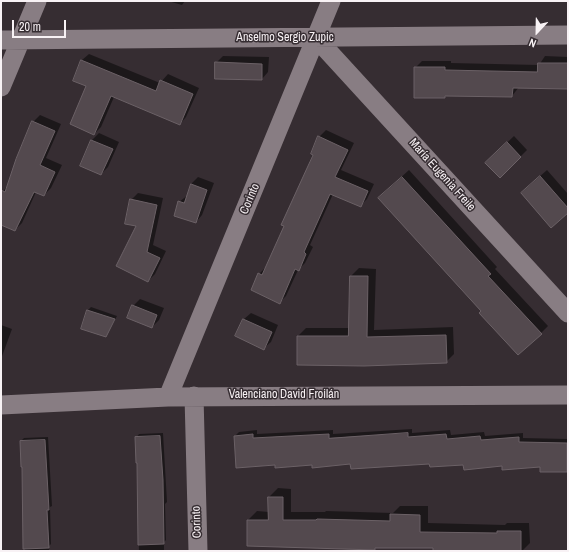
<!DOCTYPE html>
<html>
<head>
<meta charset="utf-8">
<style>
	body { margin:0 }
	#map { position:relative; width:569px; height:552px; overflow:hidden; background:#362d32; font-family:"Archivo Narrow",sans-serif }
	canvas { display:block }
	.frame { position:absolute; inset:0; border:2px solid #f8f2f5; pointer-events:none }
	.north { position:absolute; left:517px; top:12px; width:40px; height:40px; -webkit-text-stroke:3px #362d32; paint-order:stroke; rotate:202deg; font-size:11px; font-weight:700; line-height:16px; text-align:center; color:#f8f2f5 }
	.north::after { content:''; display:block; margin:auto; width:14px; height:18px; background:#f8f2f5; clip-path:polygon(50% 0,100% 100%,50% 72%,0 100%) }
	.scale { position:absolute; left:12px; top:20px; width:54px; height:18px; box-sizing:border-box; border:2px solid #f8f2f5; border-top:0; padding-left:5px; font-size:12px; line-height:14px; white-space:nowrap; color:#f8f2f5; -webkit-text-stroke:3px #362d32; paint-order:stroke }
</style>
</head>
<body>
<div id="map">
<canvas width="569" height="552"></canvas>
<div class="frame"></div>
<div class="north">N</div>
<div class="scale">20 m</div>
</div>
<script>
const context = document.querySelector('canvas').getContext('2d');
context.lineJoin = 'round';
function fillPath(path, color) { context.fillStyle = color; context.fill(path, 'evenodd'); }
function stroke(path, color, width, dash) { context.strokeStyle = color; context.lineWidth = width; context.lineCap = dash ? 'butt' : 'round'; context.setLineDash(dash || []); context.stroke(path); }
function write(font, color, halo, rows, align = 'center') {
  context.font = font + ' "Archivo Narrow",sans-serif'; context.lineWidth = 3; context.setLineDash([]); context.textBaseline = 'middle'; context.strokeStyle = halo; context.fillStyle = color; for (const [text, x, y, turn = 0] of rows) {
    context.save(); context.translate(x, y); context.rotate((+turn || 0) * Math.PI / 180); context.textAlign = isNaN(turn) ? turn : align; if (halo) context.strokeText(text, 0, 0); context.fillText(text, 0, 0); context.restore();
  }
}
fillPath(new Path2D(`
	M168,1H185L182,5Z
	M89,54L160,83L168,74L199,88L186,117L180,124L114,97L101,127L94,134L88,86L74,80L82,60Z
	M223,56L269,57L268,72L262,79L216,63Z
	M545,56L568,57V88L519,87L512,96L447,95L445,97L415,68L422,61H451V63L539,65Z
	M40,115L61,124L46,158L62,165L51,188L44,195L36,192L22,223L15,230L1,224V194L8,185L33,122Z
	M326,130L354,143L341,170L374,184L367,199L360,206L333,194L310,245L313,247L305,263L298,270L286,296L279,303L252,290L259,274L266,267L285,226L319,137Z
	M99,133L119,142L108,167L101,174L81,166L92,140Z
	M514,136L527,150L500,177L486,163Z
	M409,170L497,267L495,269L548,326L541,333L482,311L386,191Z
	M547,170L568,194V212L529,186Z
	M198,177L214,183L202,215L196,222L179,202L188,195L191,184Z
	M138,193L163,198L153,245L166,251L155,274L148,281L131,200Z
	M359,268L376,269L374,330L453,327L454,354L446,362L298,364V336L306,328H350L351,276Z
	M140,299L164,308L159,320L152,327L133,306Z
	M91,307L117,316L106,336L82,328L88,310Z
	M251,313L278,325L271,342L264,348L237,336L244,319Z
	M1,325L12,329L1,359Z
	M412,429V433L450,430L451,435L484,432L485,436L523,433V438L568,439V471H541V466L464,463L276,464L235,436L239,432L257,430V434L333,430V434Z
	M163,433L167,502L165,504L166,540L164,542V551H139L138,519L140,518L136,438L139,434Z
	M48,437L52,506L50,507L51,544L49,546V551H25L24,523L25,522L21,441L24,438Z
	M278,488L291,489V512H325L326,511L393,513L400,506H428V523L505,525L507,523H529L530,543L522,551H434V547H377L375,549L248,520L257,511L269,512V497Z`), '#0007');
const building = new Path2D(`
	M81,60L156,91L160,80L193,94L180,125L111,96L94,135L70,124L86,86L73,81Z
	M215,62L262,64V80L215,79Z
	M538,63H568V89L513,88L512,97L445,96V98H414V67H445V70L537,72Z
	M32,121L55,131L40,165L55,172L44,196L34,192L15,231L1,225V190L5,192L16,159Z
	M318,136L348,150L335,177L368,191L361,207L330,194L304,252L306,254L299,271L295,269L280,304L251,290L258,273L262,275L284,226L281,225L313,155L311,154Z
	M91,140L113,149L101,175L80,166Z
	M507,142L521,157L500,178L485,163Z
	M540,176L568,208V213L551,228L521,193Z
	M402,177L491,274L488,276L542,334L518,355L479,313L481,311L378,198Z
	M191,184L207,190L196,223L174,216L178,201L184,203Z
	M130,199L157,205L147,252L160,258L148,282L116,266L136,226L125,224Z
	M350,276H368L367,337L446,335L447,363L364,366L297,365V336H348Z
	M132,305L157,315L152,328L127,318Z
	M87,310L115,319L106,337L81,329Z
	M243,319L272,332L264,350L235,336Z
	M408,433V437L446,434L447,439L480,436L481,440L519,437V442L567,443V472H540V467L502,470V466L464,470L463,465L430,467L429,464L351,469L350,464L312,468V465L275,468V465L236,468L234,436L253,434V438L329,434V438Z
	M160,436L163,480L164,544L138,545L137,463H136L135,437Z
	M45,440L49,510H47L49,548L23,549L22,467H21L20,441Z
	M268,497H283V520H316L317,519L390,521V514L420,515V532L497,533V531H521V551H433V548H375V550L247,546V520H268Z`);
fillPath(building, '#53494e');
stroke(building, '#6b6166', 1);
stroke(new Path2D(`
	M316,38L568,313
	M1,40L568,35
	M1,87L37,1
	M194,396L198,551
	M168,397L331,1
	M1,405L168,397L568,395`), '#887d83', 19);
write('12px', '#f8f2f5', '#362d32', [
	["Anselmo Sergio Zupic",285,38],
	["María Eugenia Freile",442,175,48],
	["Corinto",250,199,-67],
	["Valenciano David Froilán",284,395],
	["Corinto",197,522,-92]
]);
</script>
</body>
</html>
